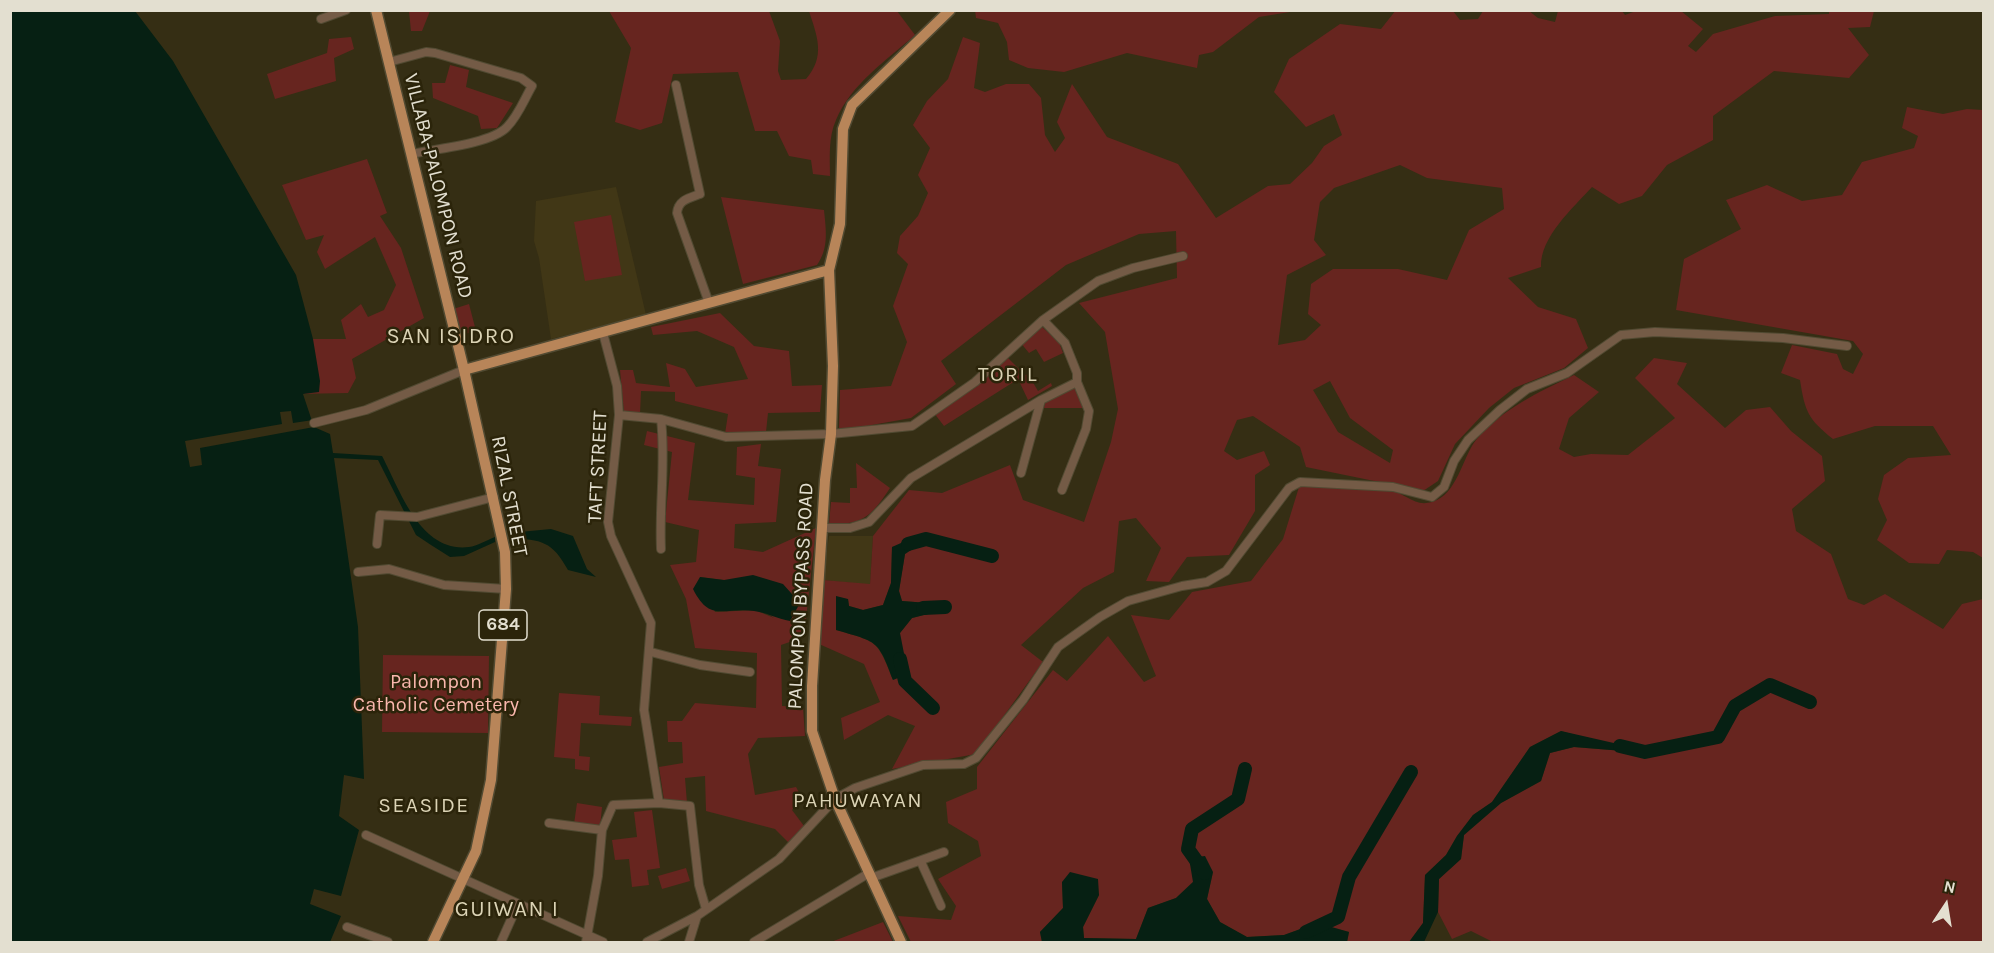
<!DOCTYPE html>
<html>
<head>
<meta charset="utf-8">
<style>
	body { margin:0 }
	#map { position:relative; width:1994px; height:953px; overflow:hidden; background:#352e14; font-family:Karla,sans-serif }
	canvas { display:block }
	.frame { position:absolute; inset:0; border:12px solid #e3dfd0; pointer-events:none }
	.north { position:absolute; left:1916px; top:875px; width:60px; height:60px; -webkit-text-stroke:4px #2b240a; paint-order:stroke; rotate:12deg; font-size:16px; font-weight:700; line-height:24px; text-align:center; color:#e3dfd0 }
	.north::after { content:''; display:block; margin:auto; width:21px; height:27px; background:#e3dfd0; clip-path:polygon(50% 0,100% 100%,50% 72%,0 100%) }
</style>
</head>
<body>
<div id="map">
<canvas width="1994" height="953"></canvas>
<div class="frame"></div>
<div class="north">N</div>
</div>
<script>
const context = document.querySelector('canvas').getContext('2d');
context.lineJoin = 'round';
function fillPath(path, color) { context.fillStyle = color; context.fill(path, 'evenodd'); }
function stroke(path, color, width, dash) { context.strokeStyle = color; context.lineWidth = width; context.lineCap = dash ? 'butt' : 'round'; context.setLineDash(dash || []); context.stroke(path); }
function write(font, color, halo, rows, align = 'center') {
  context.font = font + ' Karla,sans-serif'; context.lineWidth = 5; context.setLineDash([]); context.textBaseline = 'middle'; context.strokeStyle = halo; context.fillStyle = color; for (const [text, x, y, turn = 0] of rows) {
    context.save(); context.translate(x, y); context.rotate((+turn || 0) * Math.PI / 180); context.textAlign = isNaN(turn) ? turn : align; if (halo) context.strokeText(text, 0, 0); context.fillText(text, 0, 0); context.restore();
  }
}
fillPath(new Path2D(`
	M616,187L646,315L551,339L539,258L534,241L536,201Z
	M829,536H873L870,585L823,580Z`), '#413716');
fillPath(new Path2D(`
	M975,10H1296V11L1259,17L1213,52L1199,55L1197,68L1127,53L1064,72L1028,68L1009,60L1007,42L998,23L976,18Z
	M1396,10L1453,11L1460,20L1478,19L1483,11H1529L1538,18L1555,22L1558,11H1622L1625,15L1636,11H1681L1703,29L1688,46L1696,52L1713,34L1775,16L1829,14V11H1874L1870,27L1848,28L1869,55L1849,78L1774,71L1713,116V140L1667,165L1642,196L1619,204L1592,187C1573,208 1540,237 1541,267L1508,278L1538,307L1576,319L1588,348L1564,368L1514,388L1489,408L1455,444L1438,481L1423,491L1306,467L1300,447L1253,416L1237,420L1224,451L1237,460L1264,451L1270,465L1255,475V511L1229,555L1187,557L1169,582L1146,581L1161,548L1136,518L1119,521L1114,572L1083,588L1021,645L1043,662L976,754L892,769L915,726L888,715L844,740L841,718L880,702L864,664L819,644L823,580L870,584L873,536L909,490L942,493L1010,465L1023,500L1084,522L1111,442L1118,409L1105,332L1079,303L1177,278L1176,231L1139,234L1066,265L941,361L956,384L911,418L855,428H839L840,390L891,386L907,342L893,306L908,264L897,253L900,236L918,216L928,193L918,175L930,148L913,125L927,101L948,79L963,37L980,43L974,88L985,92L1006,84H1029L1041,98L1045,135L1055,152L1065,138L1057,122L1072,84L1107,137L1178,164L1216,218L1268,186L1290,184L1312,163L1324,146L1342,135L1334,114L1306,127L1274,92L1289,59L1340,24L1381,29ZM1400,165L1427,178L1502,188L1504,209L1469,230L1447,280L1398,269H1333L1311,284L1308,314L1321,325L1305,340L1278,345L1287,275L1326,255L1314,240L1320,202L1334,188ZM1330,381L1350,418L1393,450L1390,463L1338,432L1313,390ZM939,540L938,545L917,546L905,554L899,591L902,601L940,604V611L912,618L900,633L893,680C877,639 877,642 836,630L848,599L849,606L863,610L883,605L891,583L892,547Z
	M409,11H430L422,31H411Z
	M609,11H769L780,41L778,71L781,80L806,79C826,56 817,36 809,11H897L915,35C887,60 851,84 836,120C828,138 830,158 830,176L813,174L811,160L789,156L777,131H755L738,72L673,74L662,123L640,130L615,122L631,48Z
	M351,37L354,49L334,58L336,81L275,99L267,74L327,53L329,39Z
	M450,65L469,70L466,87L513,103L497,128L481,129L478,116L433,98L432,83H445Z
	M1907,107L1943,114L1967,109L1983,110V558L1973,552L1947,550L1939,564L1909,563L1877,540L1887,520L1878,499L1884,475L1908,458L1951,455L1933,426H1875L1833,439C1808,419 1805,412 1800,380L1781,373L1792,345L1837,354L1843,369L1853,374L1863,354L1853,341L1676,310L1684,259L1741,229L1726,200L1767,185L1802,201L1842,195L1862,162L1914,148L1918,136L1902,128Z
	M367,159L387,213L380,216L401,248L424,318L352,359L356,378L348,393L295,394L301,327L313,339H346L341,320L361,304L368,317L384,310L396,285L375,237L325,269L317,252L324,235L306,240L282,185Z
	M721,197L824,210C826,230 829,248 817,265L743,284Z
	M611,215L622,275L585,281L574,222Z
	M469,304L476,331L457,336L450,310Z
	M720,313L754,346L789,351L792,386L822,385L820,412L768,413L766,432L725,434L728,414L675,401V392L641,391L640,414L624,413L620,370H633L636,383L670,387L666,363L685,369L696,387L748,379L734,347L697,331L653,335L651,327Z
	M1041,326L1059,342L1063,353L1044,362L1036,349L1029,353L1020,342Z
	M1006,356L1025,375L1028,374L1038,391L1051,383L1052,386L1028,400L1019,381L1012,383L944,426L934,413Z
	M1654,358L1687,363L1677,384L1725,428L1746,410L1770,407L1791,431L1822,456L1825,481L1792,509L1796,531L1831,554L1848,599L1864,605L1885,594L1943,629L1962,604L1983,599V942H1493L1471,931L1452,939L1438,912L1439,879L1461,859L1464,835L1501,803L1541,781L1550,753L1574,747L1636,752L1561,731L1530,747L1492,802L1473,815L1457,836L1446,855L1425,875L1423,923L1409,942H1347L1349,932L1317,923L1284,935L1247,937L1220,922L1207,899L1213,872L1193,882L1176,898L1148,908L1136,939L1084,938L1083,927L1099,895L1062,882L1063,908L1040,932L1042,942H911L898,916L951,920L956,906L938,879L981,856L978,841L948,823L946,802L977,789V767L1053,670L1067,681L1108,636L1144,682L1156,676L1131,615L1169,620L1192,592L1251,581L1283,539L1299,487C1329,485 1361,484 1390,490C1407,494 1414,507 1432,502C1457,495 1462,458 1476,440C1502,409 1539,392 1574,375L1599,392L1569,418L1559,449L1574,457L1591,454L1628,455L1675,418L1635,378Z
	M1074,386L1085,408H1044L1045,401Z
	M647,431L695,443L688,500L754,505L755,478L736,475L737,447L761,444L758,466L781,469L776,522L735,524L734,548L763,552L816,528L804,637L781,645L782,706L803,707L805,736L758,738L748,754L755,795L796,787L802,798L792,810L804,826L789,843L775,829L706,811L705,776L685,778L687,803L664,800L659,767L683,763L682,742H668L667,721H682L695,703L756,708L757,653L695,648L686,599L670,565L696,562L699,530L665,522L672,452L644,445ZM700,577L724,580L774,618L755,610L715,612Z
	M856,463L890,488C872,515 864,525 829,524L831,502L850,503V488H857Z
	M383,655L489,656L488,733L382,732Z
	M559,693L600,696L599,715L632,717L631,726L581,723L579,756L590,757L589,771L575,769V759L554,757Z
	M577,803L602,807L600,827L574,824Z
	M652,810L660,868L647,870L649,885L632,887L629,859L615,860L612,840L637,837L634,812Z
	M686,868L690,881L662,889L658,876Z
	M883,922L893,942H829H831Z`), '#67251f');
fillPath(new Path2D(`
	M10,11H135L173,61L296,275L313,339L320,381L319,392L303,394L314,427L330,434L333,453L382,456C400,490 420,553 469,547C477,546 487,540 495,537V542L464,556L450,557L431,545L416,535L378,460L334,458L358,627L364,779L344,775L339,816L359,830L341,896L314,889L310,904L341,916L330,942H11Z
	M551,529L573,536L587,569L596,577L568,570C552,541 542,540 510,538L509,533Z
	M910,539H939L938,545L917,546L905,554L899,591L902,601L941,604L940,611L912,618L900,633L908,674L893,680C878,639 877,642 836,630V596L848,599L849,606L863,610L883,605L891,583L892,547Z
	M753,575L783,584L800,603L790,621C778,619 765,612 754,611C724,607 710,623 693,589L700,577L724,580Z
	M1561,731L1640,749L1636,752L1574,747L1550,753L1541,781L1501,803L1464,835L1461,859L1439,879L1438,912L1424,942H1409L1423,923L1425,875L1446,855L1457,836L1473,815L1492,802L1530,747Z
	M1205,856L1213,872L1207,899L1220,922L1247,937L1284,935L1317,923L1349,932L1347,942H1042L1040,932L1063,908L1062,882L1070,872L1098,879L1099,895L1083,927L1084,938L1136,939L1148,908L1176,898L1193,882L1189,858Z`), '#062013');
fillPath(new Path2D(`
	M291,411L293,423L313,420L314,427L200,448L202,465L190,467L185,441L282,424L280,412Z`), '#352e14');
stroke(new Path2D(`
	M908,544L926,539L992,556
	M923,608L945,607
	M900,659L905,681L933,708
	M1620,746L1645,752L1718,737L1735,706L1770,685L1810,702
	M1205,873L1188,849L1192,829L1238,799L1245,769
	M1306,932L1338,917L1349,877L1411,772`), '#062013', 14);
const minor = new Path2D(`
	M321,19L346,10
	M389,62L426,52L435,53L521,78L532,86C524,100 518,116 507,127C491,144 435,149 411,154
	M676,85L700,194C689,198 678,200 677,213L709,303
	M1043,320L1065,343L1077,373V382L1089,411L1086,429L1062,490
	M619,415L661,419L726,437L831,434L912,426L975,382L1043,320L1098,281L1133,268L1183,256
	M314,423L366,410L464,370
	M1021,473L1041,400
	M823,528H850L869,522L911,478L1041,400L1077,382
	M377,544L380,515L417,517L494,497
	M661,549C659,505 666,462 661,419
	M358,572L389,569L444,585L506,589
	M651,652L700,665L750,672
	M659,803L690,806L699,885L706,909
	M549,823L602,830
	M366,835L603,942
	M921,862L941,906
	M871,878L944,852
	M347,927L388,942
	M501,942L518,904
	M586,942L598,876L602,830L613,805L659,803L644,710L651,623L611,536L608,522L619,415L617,386L603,333
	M647,942L697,916L779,859L835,799L855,788L923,765L964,764L976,758L1023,700L1058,647L1100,617L1128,601L1182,586L1207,582L1226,571L1289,488L1300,482L1393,487L1432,497L1444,487L1454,461L1468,440L1500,410L1527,389L1567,373L1621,335L1655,332L1783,338L1847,346
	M689,942L697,916
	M754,942L869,873`);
const major = new Path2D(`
	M376,10L464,370L505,552L506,589L491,780L476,851L433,942
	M464,370L829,270
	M901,942L835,799L812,731V686L825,480L831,434L833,366L829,270L840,224L843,129L852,105L950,10`);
stroke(minor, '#514a32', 10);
stroke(major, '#514a32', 13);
stroke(minor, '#745b46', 8);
stroke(major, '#b88559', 10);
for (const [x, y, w] of [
	[503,625,48]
]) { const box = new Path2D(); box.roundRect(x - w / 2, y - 15, w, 30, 4.5); context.fillStyle = '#2b240a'; context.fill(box); stroke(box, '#e3dfd0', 1.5); }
write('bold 18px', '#e3dfd0', null, [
	["684",503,625]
]);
write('20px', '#e3dfd0', '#2b240a', [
	["VILLABA-PALOMPON ROAD",438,186,76],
	["TAFT STREET",598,467,-87],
	["RIZAL STREET",509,496,79],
	["PALOMPON BYPASS ROAD",801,596,-87]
]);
write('20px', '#f9b7ad', '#2b240a', [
	["Palompon",436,682],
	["Catholic Cemetery",436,705]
]);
context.letterSpacing = '1.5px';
write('21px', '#dbd3b5', '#2b240a', [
	["TORIL",1008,375],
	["PAHUWAYAN",858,801],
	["SEASIDE",424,806]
]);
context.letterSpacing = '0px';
context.letterSpacing = '1.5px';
write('22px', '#dbd3b5', '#2b240a', [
	["SAN ISIDRO",451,337],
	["GUIWAN I",507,910]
]);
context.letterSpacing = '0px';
</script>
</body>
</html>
